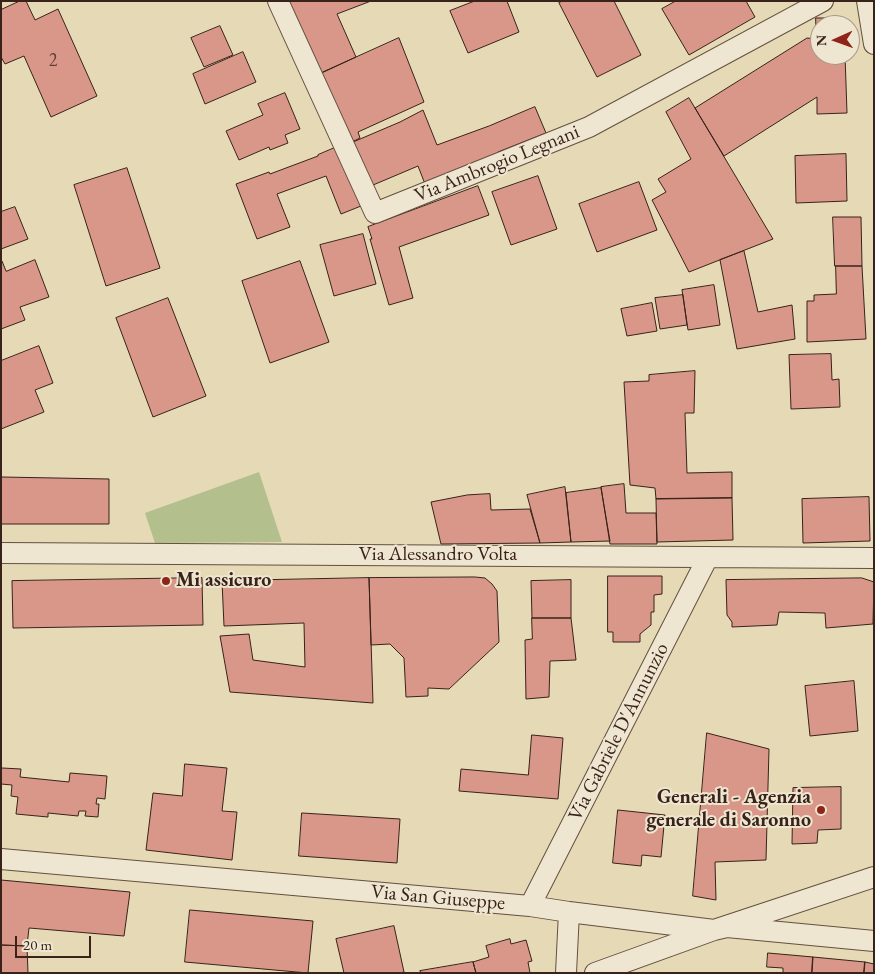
<!DOCTYPE html>
<html>
<head>
<meta charset="utf-8">
<style>
	body { margin:0 }
	#map { position:relative; width:875px; height:974px; overflow:hidden; background:#e5d9b6; font-family:"EB Garamond",serif }
	canvas { display:block }
	.frame { position:absolute; inset:0; border:2px solid #392219; pointer-events:none }
	.north { position:absolute; left:810px; top:15px; width:50px; height:50px; box-sizing:border-box; background:#eee6d0; border:1px solid #a69887; border-radius:50%; rotate:268deg; font-size:14px; font-weight:700; line-height:20px; text-align:center; color:#392219 }
	.north::after { content:''; display:block; margin:auto; width:18px; height:22px; background:#8f2418; clip-path:polygon(50% 0,100% 100%,50% 72%,0 100%) }
	.scale { position:absolute; left:15px; top:936px; width:76px; height:22px; box-sizing:border-box; border:2px solid #392219; border-top:0; padding-left:6px; font-size:15px; line-height:18px; white-space:nowrap; color:#392219; -webkit-text-stroke:4px #eee6d0; paint-order:stroke }
</style>
</head>
<body>
<div id="map">
<canvas width="875" height="974"></canvas>
<div class="frame"></div>
<div class="north">N</div>
<div class="scale">20 m</div>
</div>
<script>
const context = document.querySelector('canvas').getContext('2d');
context.lineJoin = 'round';
function fillPath(path, color) { context.fillStyle = color; context.fill(path, 'evenodd'); }
function stroke(path, color, width, dash) { context.strokeStyle = color; context.lineWidth = width; context.lineCap = dash ? 'butt' : 'round'; context.setLineDash(dash || []); context.stroke(path); }
function write(font, color, halo, rows, align = 'center') {
  context.font = font + ' "EB Garamond",serif'; context.lineWidth = 4; context.setLineDash([]); context.textBaseline = 'middle'; context.strokeStyle = halo; context.fillStyle = color; for (const [text, x, y, turn = 0] of rows) {
    context.save(); context.translate(x, y); context.rotate((+turn || 0) * Math.PI / 180); context.textAlign = isNaN(turn) ? turn : align; if (halo) context.strokeText(text, 0, 0); context.fillText(text, 0, 0); context.restore();
  }
}
fillPath(new Path2D(`
	M259,472L282,542L155,543L145,513Z`), '#b4bf8e');
const building = new Path2D(`
	M20,1H26L35,20L58,9L97,96L51,117L24,56L5,64L1,57V10Z
	M284,1H371L337,14L356,57L315,76Z
	M475,1H507L519,32L468,53L450,11Z
	M563,1H614L641,55L597,77L559,3Z
	M676,1H746L755,17L689,55L662,9Z
	M816,18H844V25H820V55H845L847,113L817,114V97L724,156L695,108L807,38L816,39Z
	M220,26L233,55L204,67L191,38Z
	M399,38L424,102L358,132L360,138L346,145L315,76Z
	M243,52L256,82L205,104L193,74Z
	M285,93L300,129L285,135L288,143L270,150L269,147L239,160L226,131L263,115L258,104Z
	M689,98L773,239L689,272L652,200L666,192L658,179L691,159L666,112Z
	M535,107L546,133L498,152L500,157L425,184L418,166L366,188L346,145L400,122L423,110L437,145L489,126Z
	M337,147L361,206L341,214L326,176L277,194L290,227L257,239L236,184L269,172L270,174L318,156V155Z
	M846,154L847,201L796,203L795,156Z
	M127,168L160,268L106,286L74,185Z
	M538,176L557,229L511,245L492,192Z
	M639,182L657,230L597,252L579,204Z
	M478,186L489,215L399,247L413,298L389,305L370,239H372L368,227Z
	M15,207L28,239L1,249V212Z
	M833,217H861L862,266H835Z
	M363,234L376,284L334,296L320,245Z
	M744,251L758,312L792,305L795,339L737,349L720,260Z
	M35,260L49,297L20,307L25,320L1,329V262L2,261L6,271Z
	M300,261L329,342L270,363L242,281Z
	M836,266H862L866,339L807,342V301H814V295L836,294Z
	M714,285L720,325L688,330L682,290Z
	M683,295L687,325L660,329L655,298Z
	M168,298L206,396L153,417L116,318Z
	M652,303L657,331L627,336L621,309Z
	M39,346L53,383L35,390L44,412L1,429V361Z
	M831,354L832,380L839,379L840,407L791,409L789,355Z
	M695,371L694,413H685L687,473L732,472V498L656,499L655,488L630,485L624,382L649,381V375Z
	M1,477L109,479V524H1Z
	M624,484L626,513H656L657,544H610L601,487Z
	M565,487L571,542L540,543L527,495Z
	M601,488L610,541L571,542L566,493Z
	M490,494L491,510L530,509L540,543L441,544L431,502L467,495Z
	M869,497L870,541L803,543L802,499Z
	M732,498L733,540L657,542L656,499Z
	M608,576H662V594L654,595V612H651V625L640,634V642H613V632H608Z
	M475,577L485,578L492,584L497,591L499,642L449,689L428,688V696L406,697L404,658L390,644L371,645L369,578Z
	M202,578L203,625L13,628L12,581Z
	M369,578L373,703L230,692L220,636L249,634L253,660L305,667L304,623L224,626L222,581Z
	M862,578L874,582L873,624L826,628L825,613L779,612L777,625L732,627V622L727,615L726,580Z
	M571,580V618H532L531,581Z
	M532,618H571L576,660L550,661L549,697L526,699L525,640L532,639Z
	M854,681L858,731L810,736L805,686Z
	M707,733L769,749L766,860L715,862L716,900L693,896Z
	M532,735L563,738L558,799L459,791L461,769L528,775Z
	M185,764L227,768L222,811L237,812L232,860L146,850L153,793L182,796Z
	M2,768L21,769L20,777L69,782L70,773L107,776L105,799L97,798L96,804H99L98,817L85,816L86,811H79L78,816L48,813V817L16,814L18,797L11,796L12,785L1,784Z
	M841,787V829L818,830L817,843L792,844L793,788Z
	M618,810L665,815L661,857L642,855L641,866L613,863Z
	M302,813L400,819L397,863L299,856Z
	M1,880L130,892L124,936L29,928L27,946L1,945Z
	M190,910L313,921L308,973L185,962Z
	M394,926L404,972L400,973H344L336,939Z
	M510,939L511,944L526,940L532,961L528,962L530,973H476L473,962L489,957L486,946Z
	M1,945L27,946L28,973H1Z
	M768,953L813,957L812,973H783V968L767,967Z
	M813,957L865,962L864,973H812Z
	M473,962L476,973H421L420,971Z
	M865,962L874,964V973H864Z`);
fillPath(building, '#d9978a');
stroke(building, '#392219', 1);
const street = new Path2D(`
	M278,1L375,213L589,127L823,1
	M867,1L874,44
	M1,553L874,558
	M1,859L530,906L569,912L714,930L727,927L874,941
	M530,906L708,557
	M566,973L569,912
	M595,973L714,930L874,877`);
stroke(street, '#645040', 22);
stroke(street, '#eee6d0', 20);
for (const [x, y, r, color] of [
	[166,581,5,"#8f2418"],
	[821,810,5,"#8f2418"]
]) { const dot = new Path2D(); dot.arc(x, y, r, 0, 2 * Math.PI); context.fillStyle = color; context.fill(dot); stroke(dot, '#eee6d0', 2); }
write('18px', '#613f35', null, [
	["2",53,61]
]);
write('20px', '#392219', '#eee6d0', [
	["Via Ambrogio Legnani",497,164,-22],
	["Via Alessandro Volta",438,555],
	["Via Gabriele D'Annunzio",619,732,-63],
	["Via San Giuseppe",438,898,5]
]);
write('bold 20px', '#392219', '#eee6d0', [
	["Mi assicuro",176,581],
	["Generali - Agenzia",811,798,"right"],
	["generale di Saronno",811,821,"right"]
], 'left');
</script>
</body>
</html>
